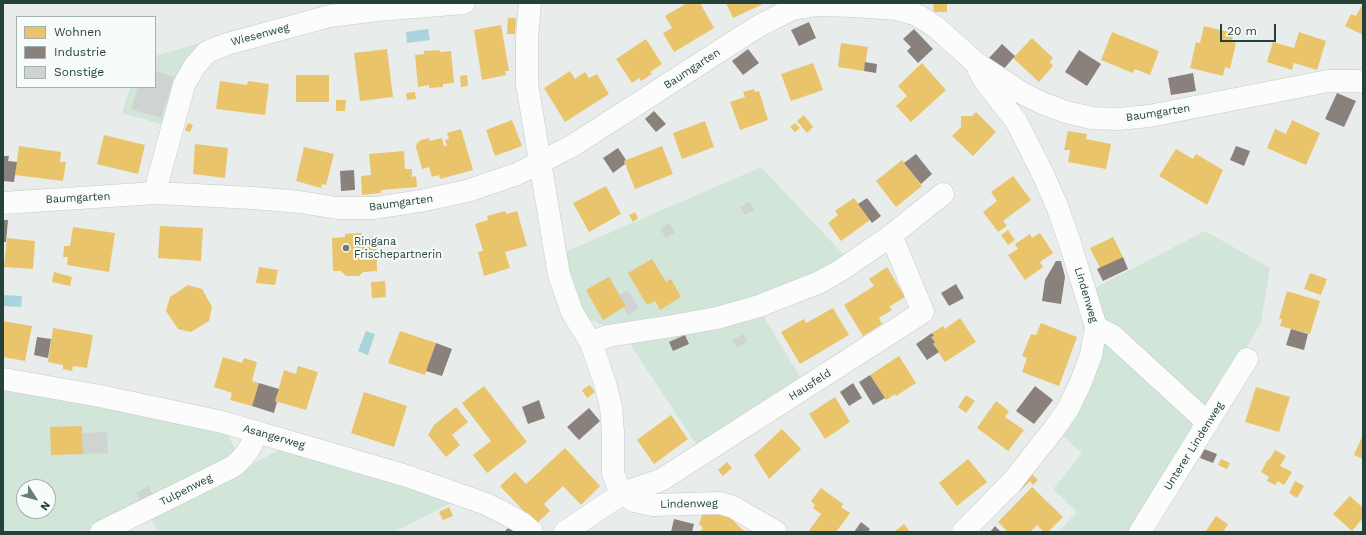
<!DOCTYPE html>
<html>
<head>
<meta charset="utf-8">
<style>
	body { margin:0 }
	#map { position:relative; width:1366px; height:535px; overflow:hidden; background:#e8edeb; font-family:"Work Sans",sans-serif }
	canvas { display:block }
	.frame { position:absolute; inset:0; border:4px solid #24423a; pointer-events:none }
	.legend { position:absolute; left:16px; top:16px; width:140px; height:72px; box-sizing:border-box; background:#f7fbf9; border:1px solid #a3b1ad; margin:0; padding:5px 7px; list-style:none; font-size:12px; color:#24423a }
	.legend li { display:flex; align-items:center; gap:8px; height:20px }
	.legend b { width:20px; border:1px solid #a3b1ad }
	.north { position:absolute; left:16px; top:479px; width:40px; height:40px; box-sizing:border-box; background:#f7fbf9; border:1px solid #a3b1ad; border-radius:50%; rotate:126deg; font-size:11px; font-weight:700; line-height:16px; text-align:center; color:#24423a }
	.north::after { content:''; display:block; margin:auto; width:14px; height:18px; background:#697e78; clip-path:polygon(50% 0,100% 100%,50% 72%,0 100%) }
	.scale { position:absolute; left:1220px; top:24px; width:56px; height:18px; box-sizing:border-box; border:2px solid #24423a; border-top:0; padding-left:5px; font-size:12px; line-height:14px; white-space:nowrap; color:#24423a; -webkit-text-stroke:3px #f7fbf9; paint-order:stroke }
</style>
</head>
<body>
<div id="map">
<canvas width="1366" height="535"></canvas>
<div class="frame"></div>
<ul class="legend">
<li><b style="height:11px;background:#e9c46a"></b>Wohnen</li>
<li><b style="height:11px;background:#8a817c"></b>Industrie</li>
<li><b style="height:11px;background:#cfd4d2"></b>Sonstige</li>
</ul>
<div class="north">N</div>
<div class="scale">20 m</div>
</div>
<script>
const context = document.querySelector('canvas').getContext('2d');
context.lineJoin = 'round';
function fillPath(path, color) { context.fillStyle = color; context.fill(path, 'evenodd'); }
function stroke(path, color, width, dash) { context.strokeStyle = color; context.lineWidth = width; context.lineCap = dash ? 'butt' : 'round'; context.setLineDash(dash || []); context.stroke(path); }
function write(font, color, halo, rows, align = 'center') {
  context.font = font + ' "Work Sans",sans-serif'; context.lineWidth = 4; context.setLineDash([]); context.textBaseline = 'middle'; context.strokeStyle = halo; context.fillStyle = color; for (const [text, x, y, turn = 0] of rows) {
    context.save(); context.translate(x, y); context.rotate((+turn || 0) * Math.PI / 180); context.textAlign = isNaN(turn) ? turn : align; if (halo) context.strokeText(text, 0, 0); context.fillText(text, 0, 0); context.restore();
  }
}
fillPath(new Path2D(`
	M208,41C201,46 194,50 188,57C176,72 170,106 164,125L122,113L130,87H155V56Z
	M761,167L846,257L816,276L769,294L672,319L605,326L589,319L582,312L576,300L563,253Z
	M1205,231L1270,268L1261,322L1246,349L1207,408L1107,321L1099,309L1091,290Z
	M761,312L802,380L698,447L628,341Z
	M1106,344L1192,422L1193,431L1131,532H1058L1077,512L1053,489L1082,453L1058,432L1102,346Z
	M3,385L226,431L235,449L229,460L86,532H3ZM24,487H48V511H24Z
	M281,449L457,500L394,532H158L150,517Z`), '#d1e6d8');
fillPath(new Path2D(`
	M428,29L430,40L407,43L406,32Z
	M3,295L22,296L21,307L3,306Z
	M366,331L375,334L368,355L358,351Z`), '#a9d4db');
fillPath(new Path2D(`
	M687,3H700L714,28L674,52L663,33L672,28L665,16Z
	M726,3H762L763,4L733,18Z
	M933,3H947V12H934Z
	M1363,3V35L1345,26L1351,14L1356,16Z
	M508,18H516L515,34H507Z
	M501,25L509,71H505L506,75L482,80L474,30Z
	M1204,26L1233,33L1232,42L1236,43L1230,69L1225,67L1223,76L1190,68L1196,42L1200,43Z
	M1112,32L1159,51L1150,75L1135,69L1133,73L1101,60Z
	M1299,32L1326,41L1317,70L1294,63L1292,70L1267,62L1273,42L1294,48Z
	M1032,38L1053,58L1050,62L1053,66L1039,82L1013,58Z
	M646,39L662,64L650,72L652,74L641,81L639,78L632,83L616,59Z
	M841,43L868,47L864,71L838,67Z
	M387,49L393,97L360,101L354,53Z
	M440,50V52L451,51L454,83L443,84V87L429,88V85L418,87L415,55L424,54V51Z
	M813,63L823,90L791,101L781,74Z
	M922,63L946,90L911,122L896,106L907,96L898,86Z
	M570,71L575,79L585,72L589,78L597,74L609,94L565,122L544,88Z
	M296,75H329V102H296Z
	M467,75L468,86L461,87L460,76Z
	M220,81L247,85L248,81L269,84L265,115L216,109Z
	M754,89L755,92L759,91L768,120L740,130L730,102L745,97L743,92Z
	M415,92L416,99L407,100L406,93Z
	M336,100H346L345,111H336Z
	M976,112L996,132L973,156L952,136L961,127V116H972Z
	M804,115L813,127L807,133L797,121Z
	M512,120L522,146L495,156L486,130Z
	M1292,120L1320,133L1306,165L1267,148L1275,129L1286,134Z
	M705,121L714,147L682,159L673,133Z
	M188,123L193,125L190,132L185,130Z
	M795,123L800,128L795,132L790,127Z
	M461,129L473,170L440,179L439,175L432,177L429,167L422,169L416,147L417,143L421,140L429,138L430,141L442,138L444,146H447L445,140L449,139L447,133Z
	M1068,131L1087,134L1086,139L1111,144L1106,169L1068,162L1070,150H1064Z
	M104,135L145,145L138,174L97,164Z
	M195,144L228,148L225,178L193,174Z
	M19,146L61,152L60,162H66L63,181L15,175Z
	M662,146L673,174L635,189L624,161Z
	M304,147L334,154L326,185L322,184L321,188L296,181Z
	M1176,149L1193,159L1196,154L1223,170L1207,205L1159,176Z
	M404,151L405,169H412V177L416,176L417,187L381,190V193L362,195L361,176L371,175L369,154Z
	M902,160L922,186L896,207L876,181Z
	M1013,176L1031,200L1003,221L1007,226L998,232L983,212L997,201L991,192Z
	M606,186L621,214L589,232L573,203Z
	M854,198L870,220L841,241L828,223L838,215L835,211Z
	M505,211L506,214L517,211L527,246L505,252L510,268L484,276L478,252L483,251L475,224L488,220L487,216Z
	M635,212L638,218L633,222L629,215Z
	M160,226L203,228L201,261L158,258Z
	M73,227L115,233L109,272L67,265L68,257H63L64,246H70Z
	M1008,230L1015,240L1008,245L1001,235Z
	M362,233V237H376L377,271L363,272L359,276H346L341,271H333L332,238L345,237V234Z
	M1040,233L1053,253L1040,262L1043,267L1025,280L1008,255L1018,249L1015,244L1030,234L1032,238Z
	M1113,237L1123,257L1100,268L1090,248Z
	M7,238L35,241L33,269L4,267Z
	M652,259L666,282L671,279L681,297L660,310L655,301L647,305L628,273Z
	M259,267L278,270L275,285L256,283Z
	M887,267L905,297L889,307L892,310L879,318L882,324L863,336L844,305L874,286L869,279Z
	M54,272L72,277L70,286L52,282Z
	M1310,273L1327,279L1321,295L1304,289Z
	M609,277L626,306L603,320L586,290Z
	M385,281L386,297L372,298L371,282Z
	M188,285L202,289L212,307L209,321L191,332L178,329L166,311L170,297Z
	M1287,291L1320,301L1310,334L1280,326L1282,319H1279Z
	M833,308L849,335L800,364L781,332L804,319L806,323Z
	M960,318L976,342L945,362L933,344L935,342L931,337L934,336L932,333L943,326L945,329Z
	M3,321L32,326L25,361L3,357Z
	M1041,323L1077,337L1059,386L1022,372L1027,358L1022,356L1031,334L1036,335Z
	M53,328L93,335L87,368L73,366L72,371L63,369V365L48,362Z
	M400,331L436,343L425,375L388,363Z
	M899,356L916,383L896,396L895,394L886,400L870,375Z
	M223,357L242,363L244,358L257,362L252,381L259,383L252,406L230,400L232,393L214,387Z
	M298,366L318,372L306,410L275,401L284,370L296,374Z
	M590,385L595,392L587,398L582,390Z
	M484,386L527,442L487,473L473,455L491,441L462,403Z
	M1256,387L1290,397L1279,432L1245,422Z
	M364,392L407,406L394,447L351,433Z
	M966,395L975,401L966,413L958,407Z
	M835,397L850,422L825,439L809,414Z
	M996,401L1009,411L1005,417L1024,430L1008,451L977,428Z
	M456,407L468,422L452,435L460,445L446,457L428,435L434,425Z
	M671,415L688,439L654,464L637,440Z
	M82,426L83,454L51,455L50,427Z
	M782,429L801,449L769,479L754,455Z
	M1363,435V459L1354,455Z
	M565,448L600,486L581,505L563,486L544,504L550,511L536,524L500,486L515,472L526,484Z
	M1275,450L1286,456L1280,466L1292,472L1284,485L1278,481L1275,485L1267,481L1269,477L1261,472L1268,459L1269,460Z
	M968,459L987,482L957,506L939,483Z
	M1221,459L1230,463L1227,469L1218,465Z
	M727,462L732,468L723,476L718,470Z
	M1031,473L1038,480L1033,485L1030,481L1020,491L1017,488Z
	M1295,481L1304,486L1297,498L1289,493Z
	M1032,487L1063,517L1048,532H1044L1037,525L1030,532H1008L998,522Z
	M821,488L843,504L841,507L850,513L836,532H808L821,514L813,508L815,505L811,501Z
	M1350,496L1363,508V518L1352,531L1333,514Z
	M449,507L453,516L443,520L439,512Z
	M721,509L745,532H699L703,528L699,524L702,515L712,511L715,515Z
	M1216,516L1228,524L1223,532H1207L1206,531Z
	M904,524L910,532H894Z`), '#e9c46a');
fillPath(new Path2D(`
	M809,22L816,38L799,46L791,30Z
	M914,29L933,49L918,63L907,51L911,47L903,39Z
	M1002,44L1015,56L1002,71L989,58Z
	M748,49L759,63L743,75L732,61Z
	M1079,50L1101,64L1087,86L1065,72Z
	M865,62L877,64L876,73L864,71Z
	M1193,73L1196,91L1171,95L1168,78Z
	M1337,93L1356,101L1344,127L1325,119Z
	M654,111L666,124L656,132L645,119Z
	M1236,146L1250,151L1244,166L1230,160Z
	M618,148L626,160L624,161L625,164L613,173L603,158Z
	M916,154L932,174L921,184L904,163Z
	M3,156H9L8,161L17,162L14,182L3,181Z
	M354,170L355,190L341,191L340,171Z
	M867,198L881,216L872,223L858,204Z
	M3,220H8L6,242H3Z
	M1123,257L1128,269L1103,281L1097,269Z
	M1056,261H1061L1065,277L1061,304L1042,301L1045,280Z
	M956,284L964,298L949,306L941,293Z
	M1291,329L1308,334L1304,350L1286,345Z
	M932,333L934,336L931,337L935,342L933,344L939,352L927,360L916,344Z
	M685,335L689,344L673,351L669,342Z
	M37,337L51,339L48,358L34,355Z
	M436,343L452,349L442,376L426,371Z
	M870,375L885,398L873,405L859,382Z
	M259,383L279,389L275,401L277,402L274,413L252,406Z
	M853,383L862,398L849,406L840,392Z
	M1035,386L1053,400L1034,424L1016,411Z
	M539,400L545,418L528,424L522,407Z
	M589,408L600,421L579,440L567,427Z
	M1204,449L1217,454L1213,463L1200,458Z
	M674,519L694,524L692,532H671Z
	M861,522L870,529L868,532H854Z
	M511,525L517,532H504Z
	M995,526L1001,532H990Z`), '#8a817c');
fillPath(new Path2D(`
	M156,71L174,77L161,118L131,109L138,87H155Z
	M750,201L754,210L745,215L740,207Z
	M669,223L675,233L666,238L660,229Z
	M628,290L639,308L628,315L624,308L626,306L619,295Z
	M743,334L747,342L737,348L733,340Z
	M107,432L108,453L83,454L82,433Z
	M148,486L153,495L142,502L136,493Z`), '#cfd4d2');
const minor = new Path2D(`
	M530,3L527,38V84L559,275L572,312L591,343L605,383L611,407L613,432V473L617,484L623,493L634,501L653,505L720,503L733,507L776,532
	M156,193L158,180L184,85L194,67L207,52L227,44L330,16L378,10L464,3
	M3,203L156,193L253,198L300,202L337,208H375L420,201L467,191L517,174L572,146L757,27L792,9L818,5L855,6L896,9L917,15L936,27L976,63L1022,93L1042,103L1066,112L1092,118L1118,119L1149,116L1328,81H1358L1363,82
	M1096,327L1113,336L1208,423
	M591,343L608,336L672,326L717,318L759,306L820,282L841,270L889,237L943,194
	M3,379L100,396L222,422L407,476L486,504L506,514L522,523L532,532
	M101,532L234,466C246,455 251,448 257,432
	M565,532L623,493L661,480L923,312L891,235
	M963,532L1012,482L1054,429L1068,409L1081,382L1091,355L1096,327L1069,240L1057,206L1041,170L1016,121L984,80L978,68
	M1140,532L1247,359`);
stroke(minor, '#c5cac8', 23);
stroke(minor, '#fcfcfc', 22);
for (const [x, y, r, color] of [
	[346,248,4,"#697e78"]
]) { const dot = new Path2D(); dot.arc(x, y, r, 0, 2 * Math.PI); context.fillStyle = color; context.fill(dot); stroke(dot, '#f7fbf9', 1.5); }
write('11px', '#24423a', '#f7fbf9', [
	["Wiesenweg",260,35,-15],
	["Baumgarten",692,69,-33],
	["Baumgarten",1158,113,-9],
	["Baumgarten",78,198,-3],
	["Baumgarten",401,203,-8],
	["Lindenweg",1086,295,73],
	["Hausfeld",810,385,-33],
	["Asangerweg",274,437,16],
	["Unterer Lindenweg",1194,446,-58],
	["Tulpenweg",186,490,-27],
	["Lindenweg",689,504,-1]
]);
write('11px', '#24423a', '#f7fbf9', [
	["Ringana",354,242],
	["Frischepartnerin",354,255]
], 'left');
</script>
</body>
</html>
